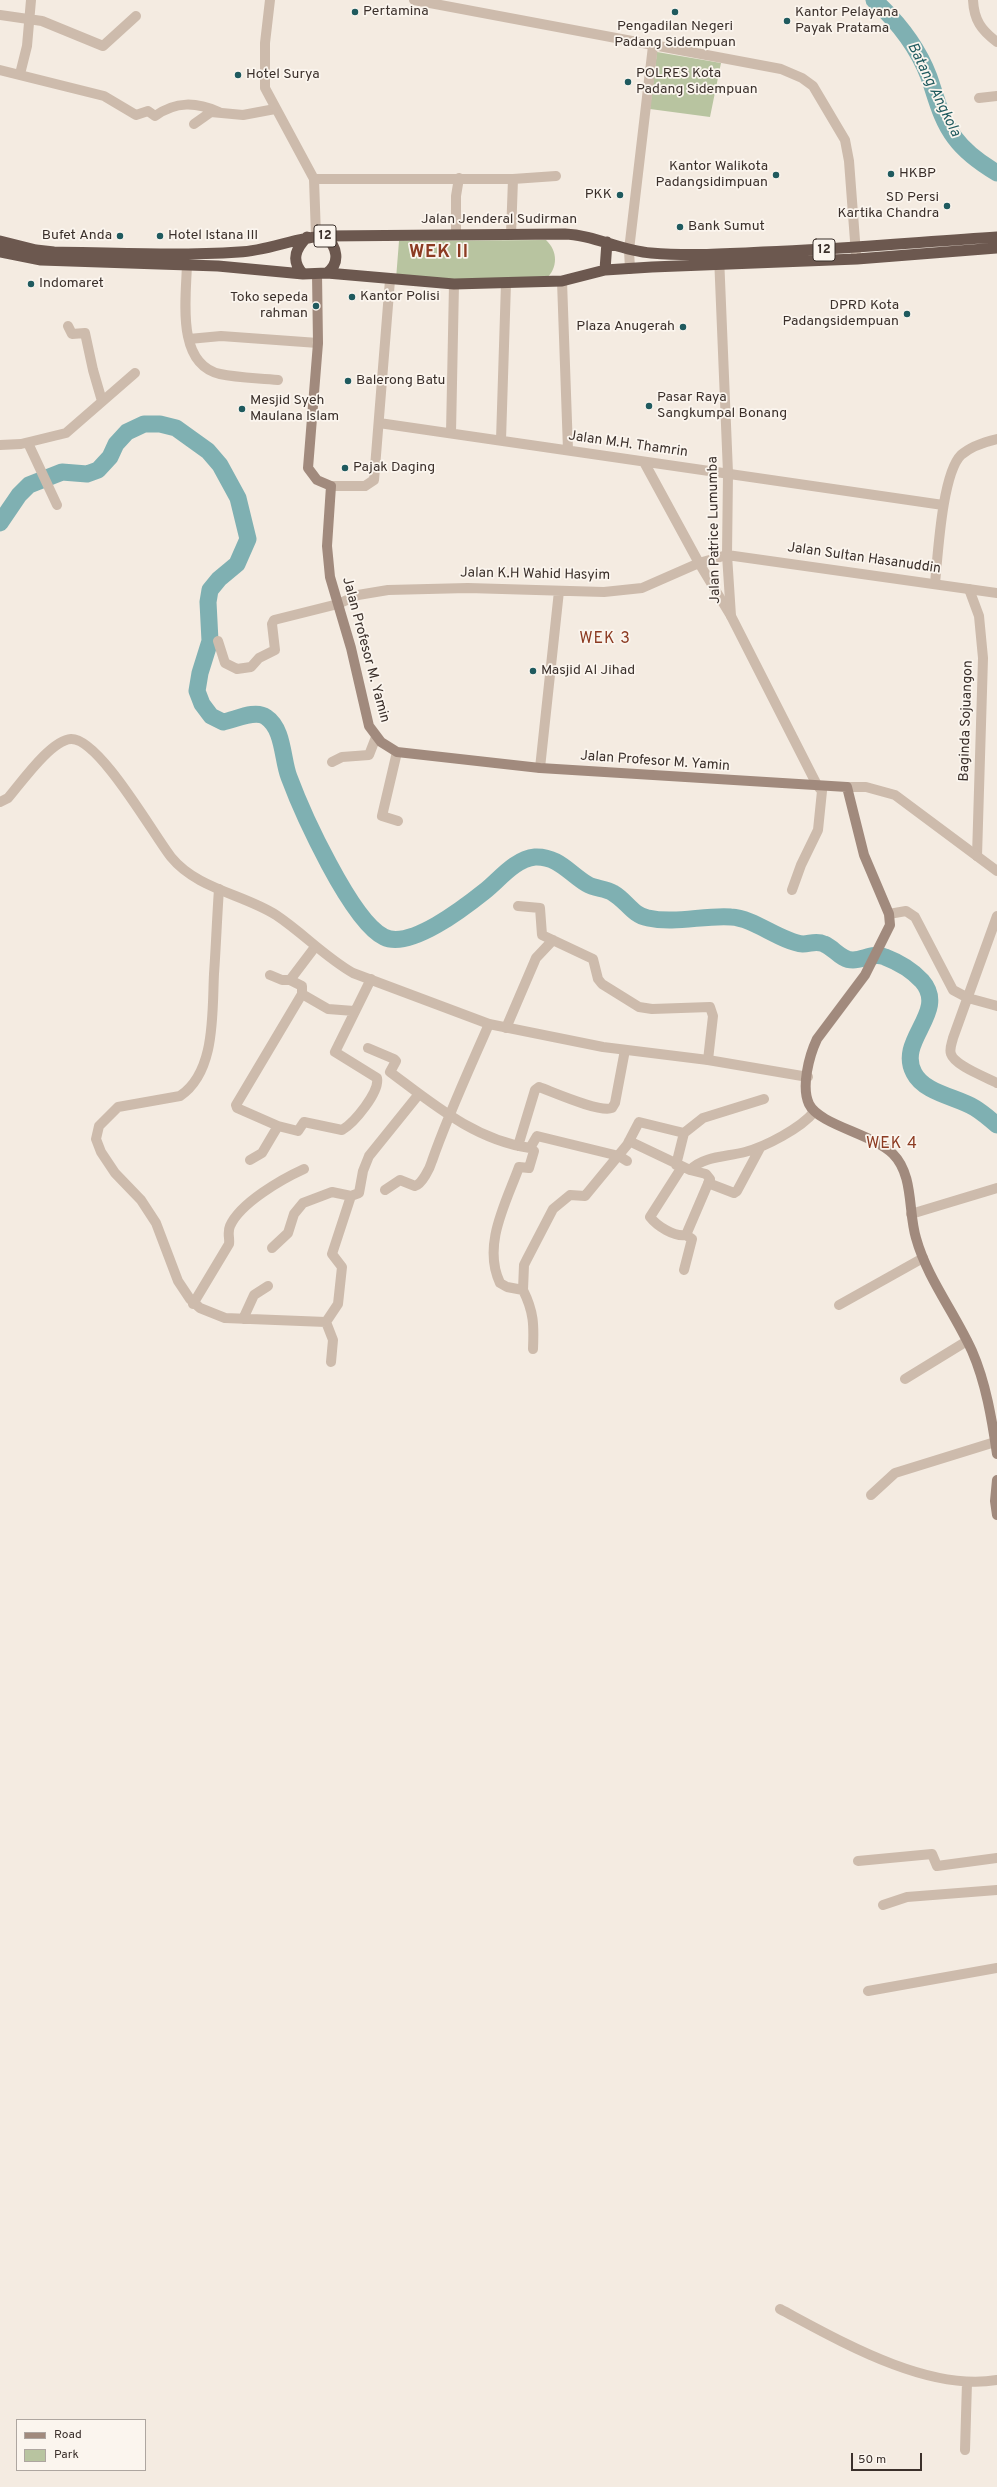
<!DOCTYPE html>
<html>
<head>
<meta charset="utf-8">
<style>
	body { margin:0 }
	#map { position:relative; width:997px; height:2487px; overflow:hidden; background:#f4ebe1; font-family:Overpass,sans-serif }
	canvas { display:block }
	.legend { position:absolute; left:16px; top:2419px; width:130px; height:52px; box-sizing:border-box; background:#fbf5ee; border:1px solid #aea6a0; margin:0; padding:5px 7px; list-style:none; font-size:12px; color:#3b302b }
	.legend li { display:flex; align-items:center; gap:8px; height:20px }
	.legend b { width:20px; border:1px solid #aea6a0 }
	.scale { position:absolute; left:851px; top:2453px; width:71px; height:18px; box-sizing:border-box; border:2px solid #3b302b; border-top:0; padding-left:5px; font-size:12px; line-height:14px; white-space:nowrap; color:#3b302b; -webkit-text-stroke:3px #fbf5ee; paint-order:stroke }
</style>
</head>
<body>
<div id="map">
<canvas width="997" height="2487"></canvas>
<ul class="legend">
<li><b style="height:5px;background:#a18a7d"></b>Road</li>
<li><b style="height:11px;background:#b8c4a0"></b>Park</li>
</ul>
<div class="scale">50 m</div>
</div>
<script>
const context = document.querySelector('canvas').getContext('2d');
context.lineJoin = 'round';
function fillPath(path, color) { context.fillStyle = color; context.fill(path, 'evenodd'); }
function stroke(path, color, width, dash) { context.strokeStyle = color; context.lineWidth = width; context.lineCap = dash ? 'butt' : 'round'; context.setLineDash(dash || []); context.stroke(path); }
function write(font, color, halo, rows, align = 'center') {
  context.font = font + ' Overpass,sans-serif'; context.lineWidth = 3.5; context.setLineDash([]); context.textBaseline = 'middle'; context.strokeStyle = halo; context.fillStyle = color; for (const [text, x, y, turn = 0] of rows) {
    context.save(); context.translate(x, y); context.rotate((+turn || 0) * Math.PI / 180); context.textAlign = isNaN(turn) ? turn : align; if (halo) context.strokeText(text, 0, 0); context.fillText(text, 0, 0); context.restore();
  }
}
fillPath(new Path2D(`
	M657,52L721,63L710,117L650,109Z
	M546,240C558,251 558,268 546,279H396L399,241Z`), '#b8c4a0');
stroke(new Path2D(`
	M874,0C897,21 918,48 929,77C936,97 941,120 955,138C966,153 982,164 997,173
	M0,523L19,495L29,485L62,472L87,474L98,470L110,457L116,444L127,432L144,424H160L176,428L208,451L220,465L238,498L248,539L237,564L219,579L210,590L208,602L210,641L200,673L197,691L202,704L211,716L223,722C235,720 255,709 266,717C284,729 282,759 289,777C302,812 351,921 384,937C410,950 465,907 485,891C500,879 515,859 535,857C558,856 569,873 587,884C595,889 605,888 613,893C627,901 632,915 648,918C675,924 704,915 731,917C754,918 781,942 803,944C810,944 816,940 824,944C834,948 841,960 853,960C864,960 873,952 885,957C898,962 912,970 922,981C949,1012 896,1040 914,1073C924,1093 957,1097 975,1108C983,1113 990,1119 997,1125`), '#7fb0b2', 17);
stroke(new Path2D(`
	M973,0C974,20 981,30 997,42
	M0,15L42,21L103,46L136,16
	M0,70L104,96L136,115L148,111L155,116C176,101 196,102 219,112
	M20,74L27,46L31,0
	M979,98L997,96
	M194,124L211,112L243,115L275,109
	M314,179H513L556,176
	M456,235V196L459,178
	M511,235L513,179
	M187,264C186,299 176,364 220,374C238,378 259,378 278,380
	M630,269L629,250L653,46
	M562,281L568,450
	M68,326L72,334L85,333L93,370L102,401
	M189,339L221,336L318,343
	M379,423L943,505
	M451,433L454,284
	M501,440L506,283
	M28,443L57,505
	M0,445L21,444L66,433L135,373
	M644,462L699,563L731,616
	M331,486H365L374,480L390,280
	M935,583C938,555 942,474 961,455C971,446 984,442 997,439
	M969,589L979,616L983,658L977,856
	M218,641L225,663L237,669L251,667L259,658L275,650L272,624L274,620L338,604L358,595L388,590L468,588L604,592L642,588L699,563L727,555
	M397,752L382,816L398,821
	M332,762L342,757L369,755L376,737
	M540,768L559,591
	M219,889C217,917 216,946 214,974C212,1013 216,1072 180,1096L118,1107L99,1126L96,1139L101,1152L115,1173L141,1200L156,1223L178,1281L190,1299L200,1308L225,1318L326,1322L333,1340L331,1362
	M792,890L801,865L818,830L822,791L817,785
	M518,906L540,908L542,935L593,959L598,979L602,984L639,1007L652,1009L710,1007L713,1016L708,1060
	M889,914L906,911L915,917L953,990L968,998L997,1006
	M997,916L953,1038C952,1043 949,1049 951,1054C955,1066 986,1077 997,1083
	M270,975L282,980H290
	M302,994L328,1009L354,1011
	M506,1028L536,958L553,940
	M368,1048L394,1059L396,1061L390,1072C433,1104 475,1140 530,1148L537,1136L619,1156L627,1161
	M278,1126L237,1108L236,1105L302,994V986L290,980L315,947
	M629,1141L690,1170C704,1156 726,1157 745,1152C765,1147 801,1128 814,1112
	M518,1146L535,1090L539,1087C553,1092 600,1113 612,1108L615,1103L625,1050
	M530,1148L534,1151L529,1168L519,1167C506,1203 482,1245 500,1283L507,1287L523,1290C534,1312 534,1325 533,1349
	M250,1160L262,1153L278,1126L298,1131L304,1122L342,1130C354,1123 380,1092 377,1078L335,1052L371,979
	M676,1165L684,1133
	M682,1167L650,1217C657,1226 674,1237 686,1235L710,1179L706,1174L690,1170
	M708,1183L734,1193L737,1191L760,1148
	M385,1190L400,1180L415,1186C422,1184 430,1168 432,1161C448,1115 469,1070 489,1024
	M911,1214L997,1188
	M272,1248L288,1233L294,1214L303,1203L332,1192L351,1196L359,1193L363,1171L369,1156L419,1094
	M684,1270L692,1239L686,1235
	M523,1290L524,1265L527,1259L553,1209L570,1195L585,1196L627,1145L639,1122L684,1133L703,1118L764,1099
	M193,1304L229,1244C230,1238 227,1233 230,1226C240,1203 282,1179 304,1169
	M839,1305L923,1258
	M243,1319L254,1295L268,1286
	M326,1322L338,1304L342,1267L332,1254L351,1196
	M905,1379L967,1341
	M871,1495L895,1473L995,1442
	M858,1861L932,1854L937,1866L997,1858
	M883,1905L907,1897L997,1890
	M868,1991L997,1968
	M780,2309C840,2341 927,2392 997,2380
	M965,2450L967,2382`), '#cdbbac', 10);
stroke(new Path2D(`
	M270,0L265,43V88L314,179L316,236
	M414,0L781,69L802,78L813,86L845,140L849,161L856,254
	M719,256L728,473L727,555L731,616L817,785
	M727,555L997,593
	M847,787H866L895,795L997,871
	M0,802L8,798C21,783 51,740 71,739C99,738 153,834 171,857C197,889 243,894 276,915C303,933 325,957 353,973L489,1024L603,1047L708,1060L808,1077`), '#cdbbac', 10);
stroke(new Path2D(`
	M317,274L318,343L308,468L317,480L331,486L327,546L330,577L351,648L369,726L381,742L397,752L540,768L847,787L864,855L889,914L890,925L865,975L817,1039C809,1056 801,1087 809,1104C819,1125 873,1134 893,1154C914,1175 908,1212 916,1238C927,1278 955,1313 972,1351C986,1383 992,1420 997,1454
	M997,1480L995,1501L997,1515`), '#a18a7d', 10);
stroke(new Path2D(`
	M325,236C337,246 341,263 327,273
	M0,241L36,250L54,252C115,253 178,256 239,252C268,251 296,237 325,236L565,234C595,235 621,251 651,253C688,256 726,254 763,252C842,249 919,242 997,237
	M0,252L41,260L218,266L303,274L327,273L454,284L562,281L605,270L652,267L857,259L997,248
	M605,270L607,242
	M303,274C291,261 295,249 307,237`), '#6c584f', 11);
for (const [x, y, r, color] of [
	[355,12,4,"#1f5a5e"],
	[675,12,4,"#1f5a5e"],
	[787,21,4,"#1f5a5e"],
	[238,75,4,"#1f5a5e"],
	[628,82,4,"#1f5a5e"],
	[891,174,4,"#1f5a5e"],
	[776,175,4,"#1f5a5e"],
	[620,195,4,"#1f5a5e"],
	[947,206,4,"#1f5a5e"],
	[680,227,4,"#1f5a5e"],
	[120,236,4,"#1f5a5e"],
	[160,236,4,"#1f5a5e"],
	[31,284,4,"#1f5a5e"],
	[352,297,4,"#1f5a5e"],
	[316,306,4,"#1f5a5e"],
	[907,314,4,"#1f5a5e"],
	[683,327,4,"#1f5a5e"],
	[348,381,4,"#1f5a5e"],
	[649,406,4,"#1f5a5e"],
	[242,409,4,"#1f5a5e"],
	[345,468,4,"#1f5a5e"],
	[533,671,4,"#1f5a5e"]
]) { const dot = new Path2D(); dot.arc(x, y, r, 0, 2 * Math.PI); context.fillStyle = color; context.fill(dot); stroke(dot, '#fbf5ee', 1.5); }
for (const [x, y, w] of [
	[325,236,22],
	[824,250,22]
]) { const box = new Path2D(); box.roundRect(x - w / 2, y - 11, w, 22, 3); context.fillStyle = '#fbf5ee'; context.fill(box); stroke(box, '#3b302b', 1); }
write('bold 13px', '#3b302b', null, [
	["12",325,236],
	["12",824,250]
]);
write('14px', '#3b302b', '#fbf5ee', [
	["Pertamina",363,12],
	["Kantor Pelayana",795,13],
	["Payak Pratama",795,29],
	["Pengadilan Negeri",675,27,"center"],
	["Padang Sidempuan",675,43,"center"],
	["POLRES Kota",636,74],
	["Padang Sidempuan",636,90],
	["Hotel Surya",246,75],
	["Kantor Walikota",768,167,"right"],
	["Padangsidimpuan",768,183,"right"],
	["HKBP",899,174],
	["PKK",612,195,"right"],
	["SD Persi",939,198,"right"],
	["Kartika Chandra",939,214,"right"],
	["Bank Sumut",688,227],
	["Bufet Anda",112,236,"right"],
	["Hotel Istana III",168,236],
	["Indomaret",39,284],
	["Kantor Polisi",360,297],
	["Toko sepeda",308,298,"right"],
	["rahman",308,314,"right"],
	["DPRD Kota",899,306,"right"],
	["Padangsidempuan",899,322,"right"],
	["Plaza Anugerah",675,327,"right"],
	["Balerong Batu",356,381],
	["Pasar Raya",657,398],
	["Sangkumpal Bonang",657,414],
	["Mesjid Syeh",250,401],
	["Maulana Islam",250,417],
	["Pajak Daging",353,468],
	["Masjid Al Jihad",541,671]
], 'left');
write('14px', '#3b302b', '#fbf5ee', [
	["Jalan Jenderal Sudirman",499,220],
	["Jalan M.H. Thamrin",628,445,8],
	["Jalan Patrice Lumumba",715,530,-91],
	["Jalan Sultan Hasanuddin",864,559,8],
	["Jalan K.H Wahid Hasyim",535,575,1],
	["Jalan Profesor M. Yamin",365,650,75],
	["Baginda Sojuangon",967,721,-88],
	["Jalan Profesor M. Yamin",655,762,4]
]);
write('italic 15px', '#1f5a5e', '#fbf5ee', [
	["Batang Angkola",933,90,64]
]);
context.letterSpacing = '1px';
write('16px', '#8c3b22', '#fbf5ee', [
	["WEK 3",605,640],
	["WEK 4",892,1145]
]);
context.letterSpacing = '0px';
context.letterSpacing = '1px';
write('bold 18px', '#8c3b22', '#fbf5ee', [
	["WEK II",439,253]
]);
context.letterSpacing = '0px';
</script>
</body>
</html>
